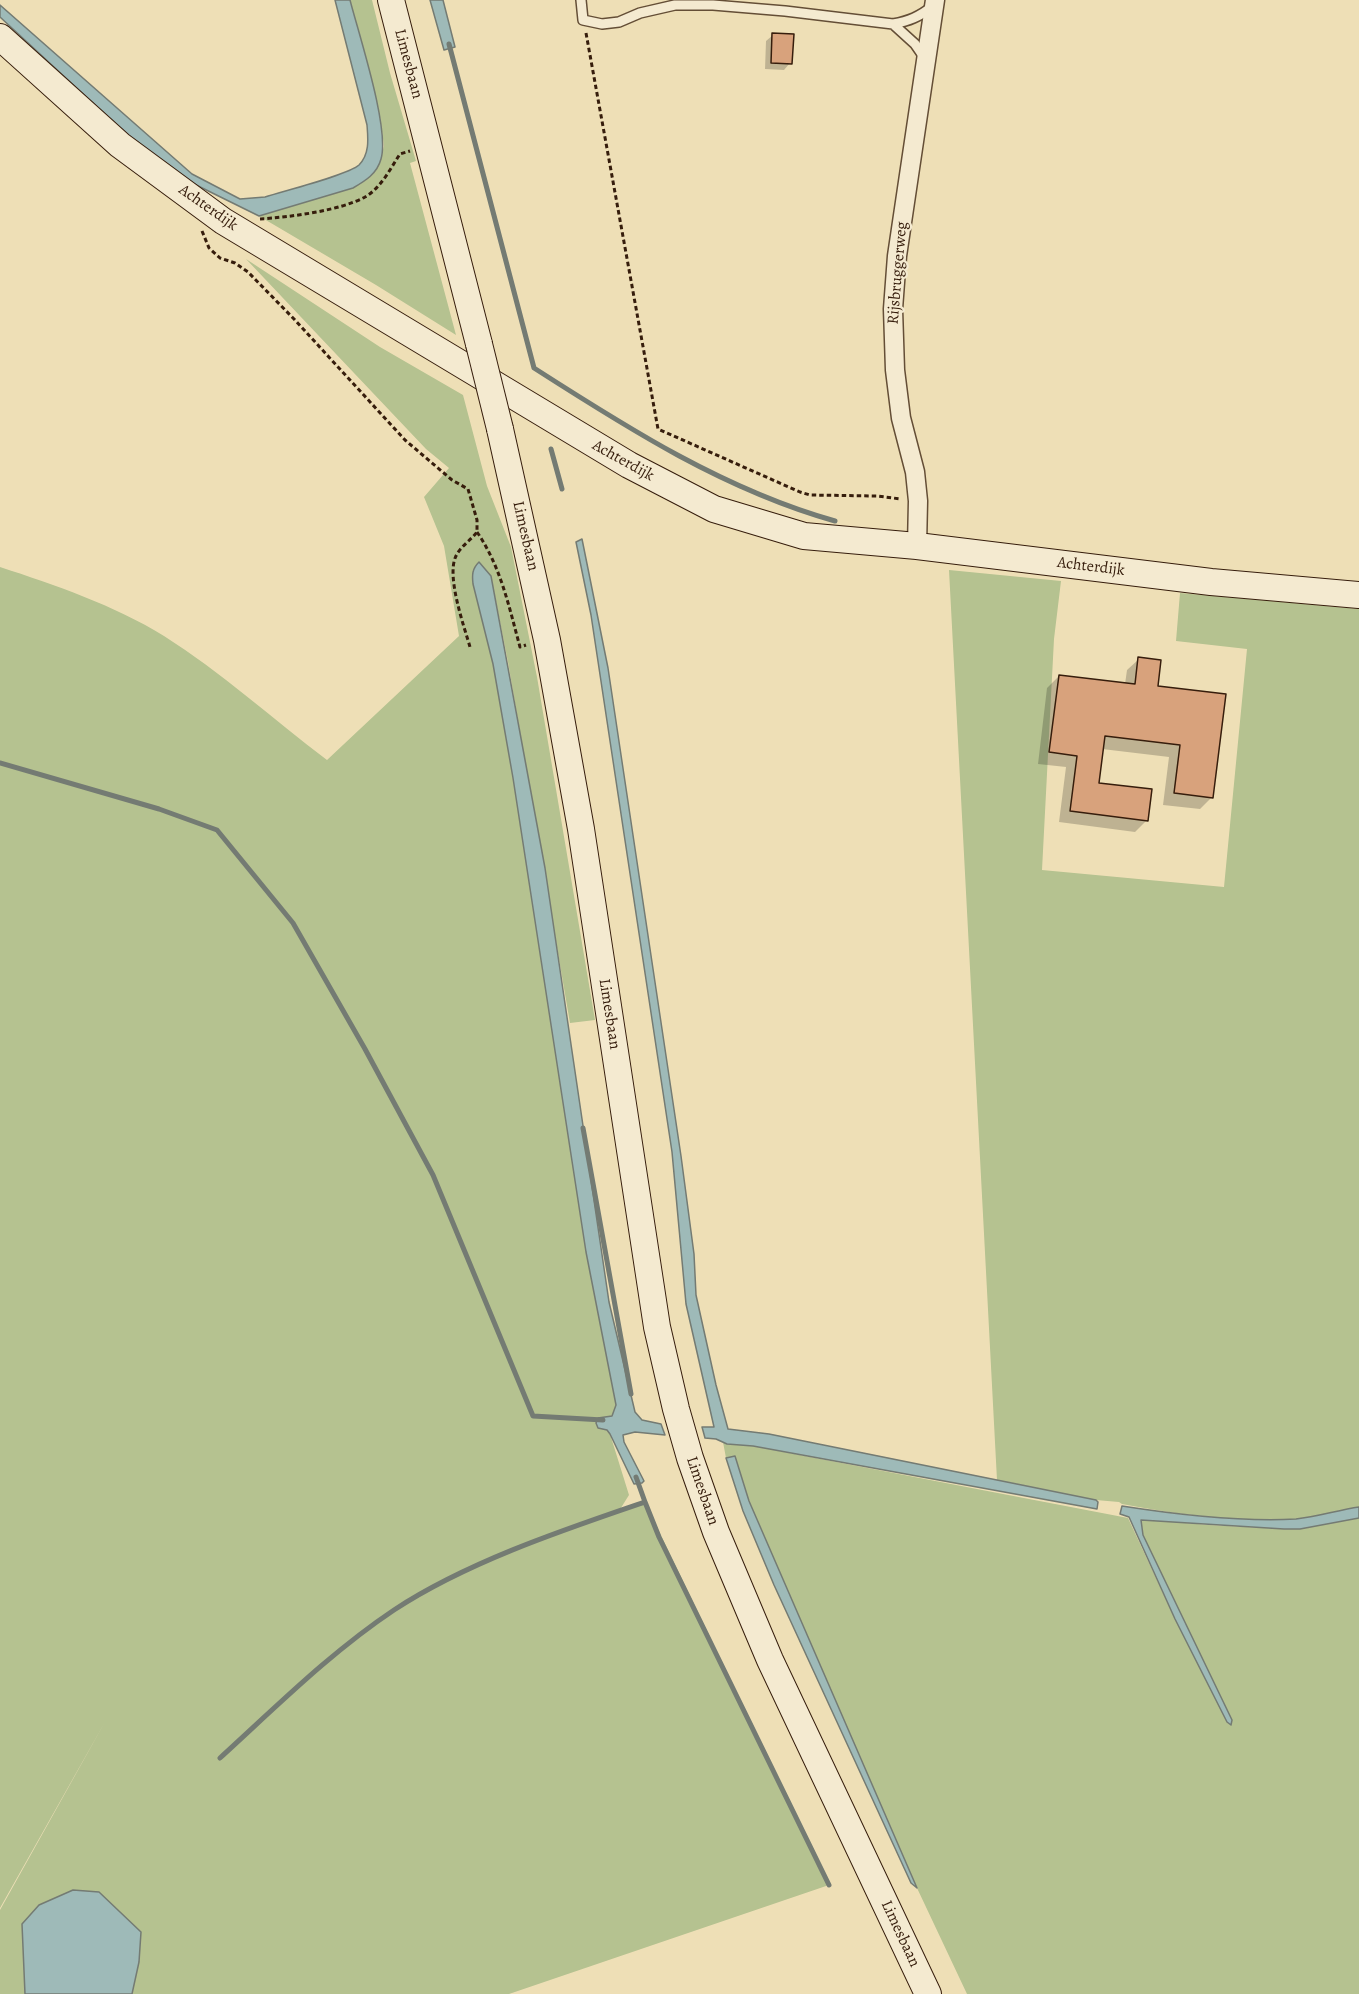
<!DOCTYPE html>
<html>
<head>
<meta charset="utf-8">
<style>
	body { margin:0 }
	canvas { display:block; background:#eedfb6 }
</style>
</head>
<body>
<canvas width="1359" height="1994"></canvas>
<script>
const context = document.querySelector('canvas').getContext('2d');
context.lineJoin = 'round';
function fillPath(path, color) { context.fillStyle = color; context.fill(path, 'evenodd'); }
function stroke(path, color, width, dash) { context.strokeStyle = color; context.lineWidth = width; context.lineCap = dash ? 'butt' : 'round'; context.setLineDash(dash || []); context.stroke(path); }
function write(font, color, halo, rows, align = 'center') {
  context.font = font + ' Alegreya,serif'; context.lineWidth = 4.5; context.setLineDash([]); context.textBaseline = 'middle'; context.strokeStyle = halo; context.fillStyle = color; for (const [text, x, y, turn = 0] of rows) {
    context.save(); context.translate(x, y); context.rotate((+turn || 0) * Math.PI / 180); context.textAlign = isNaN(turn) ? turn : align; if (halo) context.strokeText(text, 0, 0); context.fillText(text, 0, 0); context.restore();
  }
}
fillPath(new Path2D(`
	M350,0H372L390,73L416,161L410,163L456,335L376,285L259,216L353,188L374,173L380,162L384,146L380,117Z
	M246,259L380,347L463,395L487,486L511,547L537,677L595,1020L570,1023L508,662L491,576L479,562C472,569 472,575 473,584L493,664L513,778L586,1252L616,1405L612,1416L598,1418V1428L607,1430L610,1434L629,1495L619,1511L645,1502L829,1885L509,1994H0V1910L106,1720L0,1908V567C55,585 114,605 164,636C221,672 273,719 327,760L459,636L444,546L424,497L449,468L426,449Z
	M949,570L1061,581L1054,639L1042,870L1224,887L1247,649L1176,641L1180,593L1359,609V1507C1338,1510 1317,1517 1296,1519C1238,1522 1178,1515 1122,1504L1119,1502L1096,1500L997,1480Z
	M723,1442L727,1444L753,1446L1128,1518L1175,1619L1231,1724L1232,1720L1143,1535L1141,1519L1208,1525L1284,1529H1300L1359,1518V1994H967L917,1888L749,1501L735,1456L726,1458Z`), '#b5c290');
const water = new Path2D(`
	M335,0H350C359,35 390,129 381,159C377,174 365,181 353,188L259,216L182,178L135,142L0,17V5L192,174L240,199L265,197C283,191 348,175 359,165C370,154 368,138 367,125Z
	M430,0H443L455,47L444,50Z
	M582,539L608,668L681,1156L694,1254L696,1295L716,1385L728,1429L769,1434L1096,1500L1098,1502L1097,1509L753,1446L727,1444L716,1439L705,1438L702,1427H714L686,1304L672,1152L591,615L576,542Z
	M479,562L491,576L545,868L609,1302L635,1412L642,1420L661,1424L665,1435L635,1432L623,1435L624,1442L644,1481L642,1483L634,1484L610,1434L607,1430L598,1428L596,1423L598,1418L612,1416L616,1405L586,1252L513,778L493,664L473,584C472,575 472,569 479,562Z
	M735,1456L749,1501L917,1888L911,1883L774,1585L743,1511L726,1458Z
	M1122,1506C1179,1515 1238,1522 1296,1519C1317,1517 1338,1510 1359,1507V1518L1300,1529H1284L1141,1520L1143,1535L1232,1720L1231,1725L1227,1722L1175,1619L1129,1517L1120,1514Z
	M73,1890L99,1892L141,1932L139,1962L132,1994H25L22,1924L39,1905Z`);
fillPath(water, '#9ebab8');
stroke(water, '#747b73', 1.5);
fillPath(new Path2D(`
	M773,35L790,63L784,70L765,69L766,41Z
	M1139,659L1156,688L1212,797L1200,809L1163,805L1169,757L1102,749L1098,784L1147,820L1135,832L1059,822L1066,767L1038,764L1047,688L1059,676L1125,684L1127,670Z`), '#0003');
stroke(new Path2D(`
	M449,44L534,368C629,429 725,490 835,521
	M551,449L562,489
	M0,763L159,809L217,830L293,923L365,1049L433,1175L533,1416L603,1420
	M583,1128L631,1394
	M645,1502L659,1537L829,1885
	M220,1758C276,1707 331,1652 394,1610C467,1562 563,1530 645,1502L636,1477`), '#747b73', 5);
const building = new Path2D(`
	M772,33L794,34L792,64L771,63Z
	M1138,657L1161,660L1158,686L1226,694L1213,798L1174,793L1180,745L1105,736L1099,783L1152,789L1148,821L1070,811L1077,756L1049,752L1059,675L1135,684Z`);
fillPath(building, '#d8a27c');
stroke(building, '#361d0c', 1.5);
const lane = new Path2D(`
	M581,0L583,20L602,24L619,22L640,13L675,5H713L785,11L893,24C909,21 919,17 933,6
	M893,24L915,44L924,57`);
const street = new Path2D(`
	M917,546L918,501L915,472L901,418L895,370L893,309L897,256L935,0`);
const secondary = new Path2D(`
	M391,0L479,344
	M0,37L120,145L223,221L629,465L714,509L804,536L917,546L1211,582L1359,595
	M500,429L547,640L581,829L657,1327L676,1409L690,1458L716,1532L770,1660L928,1994`);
stroke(lane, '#644e36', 12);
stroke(street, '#644e36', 21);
stroke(secondary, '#361d0c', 28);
stroke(new Path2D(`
	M586,33L658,429L800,492L810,495L877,496L901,499
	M260,219C290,217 339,211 365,197C381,188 390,169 400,154L410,151
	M202,231L209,248L220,258L235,263L248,272L294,319L405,440L452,480L468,489L477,520V532C471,540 460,547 456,556C446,576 464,626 470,647
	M477,532C501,567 509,607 520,647L526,645`), '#361d0c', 3, [4.5, 3]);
stroke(lane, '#f4ead0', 9);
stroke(street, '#f4ead0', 18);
stroke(secondary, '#f4ead0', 26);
const secondaryBridge = new Path2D(`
	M479,344L500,429`);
stroke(secondaryBridge, '#361d0c', 28, []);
stroke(secondaryBridge, '#f4ead0', 26);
write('16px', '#361d0c', '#f4ead0', [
	["Limesbaan",408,64,75],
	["Achterdijk",208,208,35],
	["Rijsbruggerweg",898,273,-85],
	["Achterdijk",623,461,29],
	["Limesbaan",525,536,77],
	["Achterdijk",1091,567,7],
	["Limesbaan",609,1014,81],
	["Limesbaan",702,1491,71],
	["Limesbaan",900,1934,65]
]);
</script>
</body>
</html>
